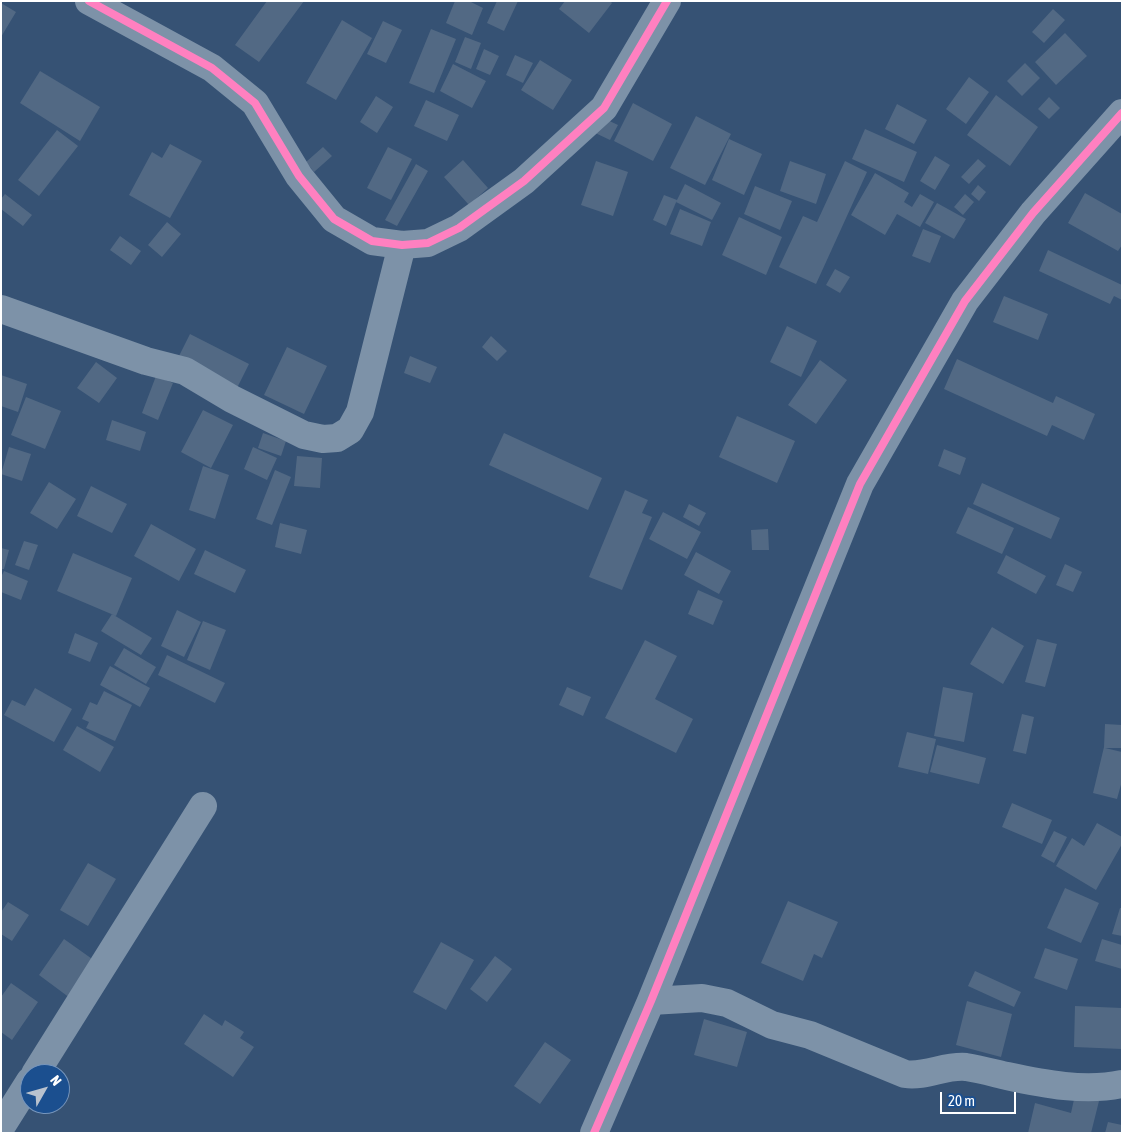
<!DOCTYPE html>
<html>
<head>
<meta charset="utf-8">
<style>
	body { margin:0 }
	#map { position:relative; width:1123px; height:1134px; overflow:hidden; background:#365274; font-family:"Asap Condensed",sans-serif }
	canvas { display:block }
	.frame { position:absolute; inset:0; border:2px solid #fff; pointer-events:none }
	.north { position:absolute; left:20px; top:1064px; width:50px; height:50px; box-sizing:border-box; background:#1b4f8f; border:1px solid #7695bc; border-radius:50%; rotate:52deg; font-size:14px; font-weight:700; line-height:20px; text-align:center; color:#fff }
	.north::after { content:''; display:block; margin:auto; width:18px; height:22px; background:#b9c2ce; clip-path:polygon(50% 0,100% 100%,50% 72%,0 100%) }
	.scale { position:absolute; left:940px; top:1092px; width:76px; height:22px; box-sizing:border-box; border:2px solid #fff; border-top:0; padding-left:6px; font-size:15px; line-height:18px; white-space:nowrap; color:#fff; -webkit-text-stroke:4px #1b4f8f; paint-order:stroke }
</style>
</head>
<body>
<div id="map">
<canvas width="1123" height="1134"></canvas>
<div class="frame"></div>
<div class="north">N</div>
<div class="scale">20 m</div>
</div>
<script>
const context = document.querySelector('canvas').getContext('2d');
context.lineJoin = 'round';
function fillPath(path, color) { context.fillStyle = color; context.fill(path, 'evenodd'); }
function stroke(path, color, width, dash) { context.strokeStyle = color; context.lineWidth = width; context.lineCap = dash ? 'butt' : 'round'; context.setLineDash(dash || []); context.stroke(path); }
fillPath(new Path2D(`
	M267,1H304L259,62L235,45Z
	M455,1H469L483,8L472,35L446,23Z
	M497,1H518L504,31L487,23Z
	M565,1H610L612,3L589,33L559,9Z
	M1,3L16,12L1,37Z
	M1053,9L1065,20L1044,43L1032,32Z
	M342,20L372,38L336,100L306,83Z
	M383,21L402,30L386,63L367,54Z
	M431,29L456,39L434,93L409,83Z
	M1065,33L1087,56L1056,85L1035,62Z
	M465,37L481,43L471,69L455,62Z
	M484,49L499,56L490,75L476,69Z
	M515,55L533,63L523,83L506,75Z
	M540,60L572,80L553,110L521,90Z
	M1025,63L1040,78L1022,96L1007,81Z
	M453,64L486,81L472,108L440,91Z
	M40,71L100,107L80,141L20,103Z
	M969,77L989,92L966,124L946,109Z
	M996,95L1038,127L1010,166L967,135Z
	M376,96L393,107L377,133L360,122Z
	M1049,97L1060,108L1049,119L1038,109Z
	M426,100L459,115L447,141L414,126Z
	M633,103L672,124L653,161L614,141Z
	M897,104L927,120L914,144L885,129Z
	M599,116L618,125L610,140L591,131Z
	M696,116L731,134L705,185L670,168Z
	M865,129L917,152L904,182L852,159Z
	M57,130L78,146L39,196L18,180Z
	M729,139L762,154L744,195L712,180Z
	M170,144L202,161L170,218L129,195L152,152L162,158Z
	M323,147L332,156L314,172L306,162Z
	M388,147L412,159L391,200L367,188Z
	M935,156L950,165L935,190L920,181Z
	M978,159L986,166L969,184L961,177Z
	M463,160L488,188L469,205L444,177Z
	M596,161L628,172L613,216L581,205Z
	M790,161L826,174L816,204L780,191Z
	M845,161L867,172L816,284L779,267L803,216L817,222Z
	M416,164L428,171L397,226L385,220Z
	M875,173L909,193L904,202L912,207L920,194L934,202L920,227L897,214L885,235L851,215Z
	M685,184L721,203L712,220L676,202Z
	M978,185L986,192L979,201L971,194Z
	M755,186L792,201L780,230L744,214Z
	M1085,193L1122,214V245L1118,251L1068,223Z
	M5,194L32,215L23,226L1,209V199Z
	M965,194L974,202L963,215L954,207Z
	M664,195L677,200L666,226L653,220Z
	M937,203L966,219L954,239L925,223Z
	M680,209L711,222L702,246L670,234Z
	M739,217L782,237L766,275L722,255Z
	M167,222L181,234L162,257L148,245Z
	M923,229L941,236L930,263L912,256Z
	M120,236L141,251L131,265L110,250Z
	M1048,250L1122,285V300L1114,296L1110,304L1039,271Z
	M835,269L850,277L840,293L826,285Z
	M1004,296L1048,314L1038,340L993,322Z
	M787,326L817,341L801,377L770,362Z
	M190,334L249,364L234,394L175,364Z
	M491,336L507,351L497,361L482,347Z
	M287,347L327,366L304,414L264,395Z
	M410,356L437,367L430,383L404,373Z
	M957,359L1053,403L1056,396L1095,414L1084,440L1052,425L1047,436L944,389Z
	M820,360L847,380L816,424L788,405Z
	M96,362L117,378L99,403L77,388Z
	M1,375L27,384L18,412L1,406Z
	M156,376L173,383L158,420L142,413Z
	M26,397L61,411L45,449L11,435Z
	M203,410L233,425L211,468L181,452Z
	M737,416L795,441L777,483L719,457Z
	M112,420L146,432L140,451L106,440Z
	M263,433L286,441L281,456L258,448Z
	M504,433L602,478L588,510L489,465Z
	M9,447L31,454L22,481L1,474Z
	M253,447L277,458L267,480L244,469Z
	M944,449L966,458L960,475L938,466Z
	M297,456L322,458L320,488L294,486Z
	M203,466L229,475L215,519L189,510Z
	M275,470L291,477L272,525L256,519Z
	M49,482L76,499L57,529L30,513Z
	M982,483L1060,518L1051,539L973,504Z
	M91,486L127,504L112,533L77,516Z
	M625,490L648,500L642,513L652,517L622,590L589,577Z
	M689,504L706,513L699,526L683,517Z
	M968,507L1014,528L1002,554L956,533Z
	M663,512L701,532L687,559L649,539Z
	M280,523L307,530L301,554L275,547Z
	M151,524L196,549L179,581L134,556Z
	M768,529L769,550H752L751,530Z
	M24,541L38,545L29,570L15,565Z
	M1,548L9,550L4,569H1Z
	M205,550L246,570L235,593L194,574Z
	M696,552L731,571L719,594L684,575Z
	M73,553L132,578L116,616L57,591Z
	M1006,555L1046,576L1036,594L997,573Z
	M1065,564L1082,572L1073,592L1056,585Z
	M4,571L28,581L21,600L1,592V577Z
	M698,590L723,601L713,625L688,614Z
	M177,610L201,622L184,657L161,646Z
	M112,614L152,638L141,655L101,631Z
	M203,621L226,630L210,670L187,660Z
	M992,627L1024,646L1003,684L970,664Z
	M75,633L98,643L90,662L68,653Z
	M1037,639L1057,644L1045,687L1025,682Z
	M645,640L677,656L655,699L693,719L676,753L605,718Z
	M124,648L156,667L146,684L114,665Z
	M167,655L225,683L215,703L158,675Z
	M110,666L150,688L140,707L100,685Z
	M567,687L591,697L583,716L559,705Z
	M943,687L973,693L964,742L934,736Z
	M35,688L72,709L54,742L4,715L12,700L25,706Z
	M104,691L132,705L115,741L86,728L89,722L82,719L90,702L97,705Z
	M1022,714L1034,717L1026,754L1013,751Z
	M1105,724L1122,725V748H1105L1122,752V781L1117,799L1093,793L1104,747Z
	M77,726L114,747L100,772L63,750Z
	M907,732L936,739L928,774L898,767Z
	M937,745L986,758L979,784L930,772Z
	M1012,803L1052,820L1042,844L1002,827Z
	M1097,823L1122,837V844L1096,890L1056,866L1072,838L1084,846Z
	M1054,831L1067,837L1054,863L1041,856Z
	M88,863L116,879L88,926L60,910Z
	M1065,888L1099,903L1081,943L1047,928Z
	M788,901L838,922L822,958L814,954L803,981L761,963Z
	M8,902L29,915L12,941L1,934V912Z
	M1120,908H1122V936L1112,934Z
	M64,939L95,961L70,998L39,975Z
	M1102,939L1122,945V969L1095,961Z
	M441,942L474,960L446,1010L413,992Z
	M1045,948L1078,959L1067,990L1034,978Z
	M495,956L512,969L487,1002L470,989Z
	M975,971L1021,992L1014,1007L968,986Z
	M11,983L38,1002L12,1040L1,1032V997Z
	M967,1001L1012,1014L1001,1057L956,1045Z
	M1075,1006L1122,1008V1049L1074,1047Z
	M204,1014L222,1026L225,1020L244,1032L240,1038L254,1047L233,1077L184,1044Z
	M704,1019L747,1032L737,1067L694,1055Z
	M545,1042L571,1060L540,1104L514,1086Z
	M1075,1095L1099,1101L1091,1133H1028L1035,1103L1071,1113Z
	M1108,1122L1122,1125V1133H1105Z`), '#526984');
stroke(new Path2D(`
	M89,1L212,68L255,103L299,176L334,219L372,241L402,245L428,243L459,228L524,181L604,108L667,1
	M1,309L146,361L185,371L232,399L304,435L323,439L337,438L350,430L360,412L402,245
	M651,1001L702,998L727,1003L772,1025L810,1035L905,1074C926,1077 945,1065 966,1067C979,1069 994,1073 1007,1076C1044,1084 1085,1092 1122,1084
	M35,1074L203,806
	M1,1127L30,1081
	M594,1133L651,1001L860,484L965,301L1033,213L1122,113`), '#7d92a8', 28);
stroke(new Path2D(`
	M89,1L212,68L255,103L299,176L334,219L372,241L402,245L428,243L459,228L524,181L604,108L667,1
	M594,1133L651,1001L860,484L965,301L1033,213L1122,113`), '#ff80c0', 8);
</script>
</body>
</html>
